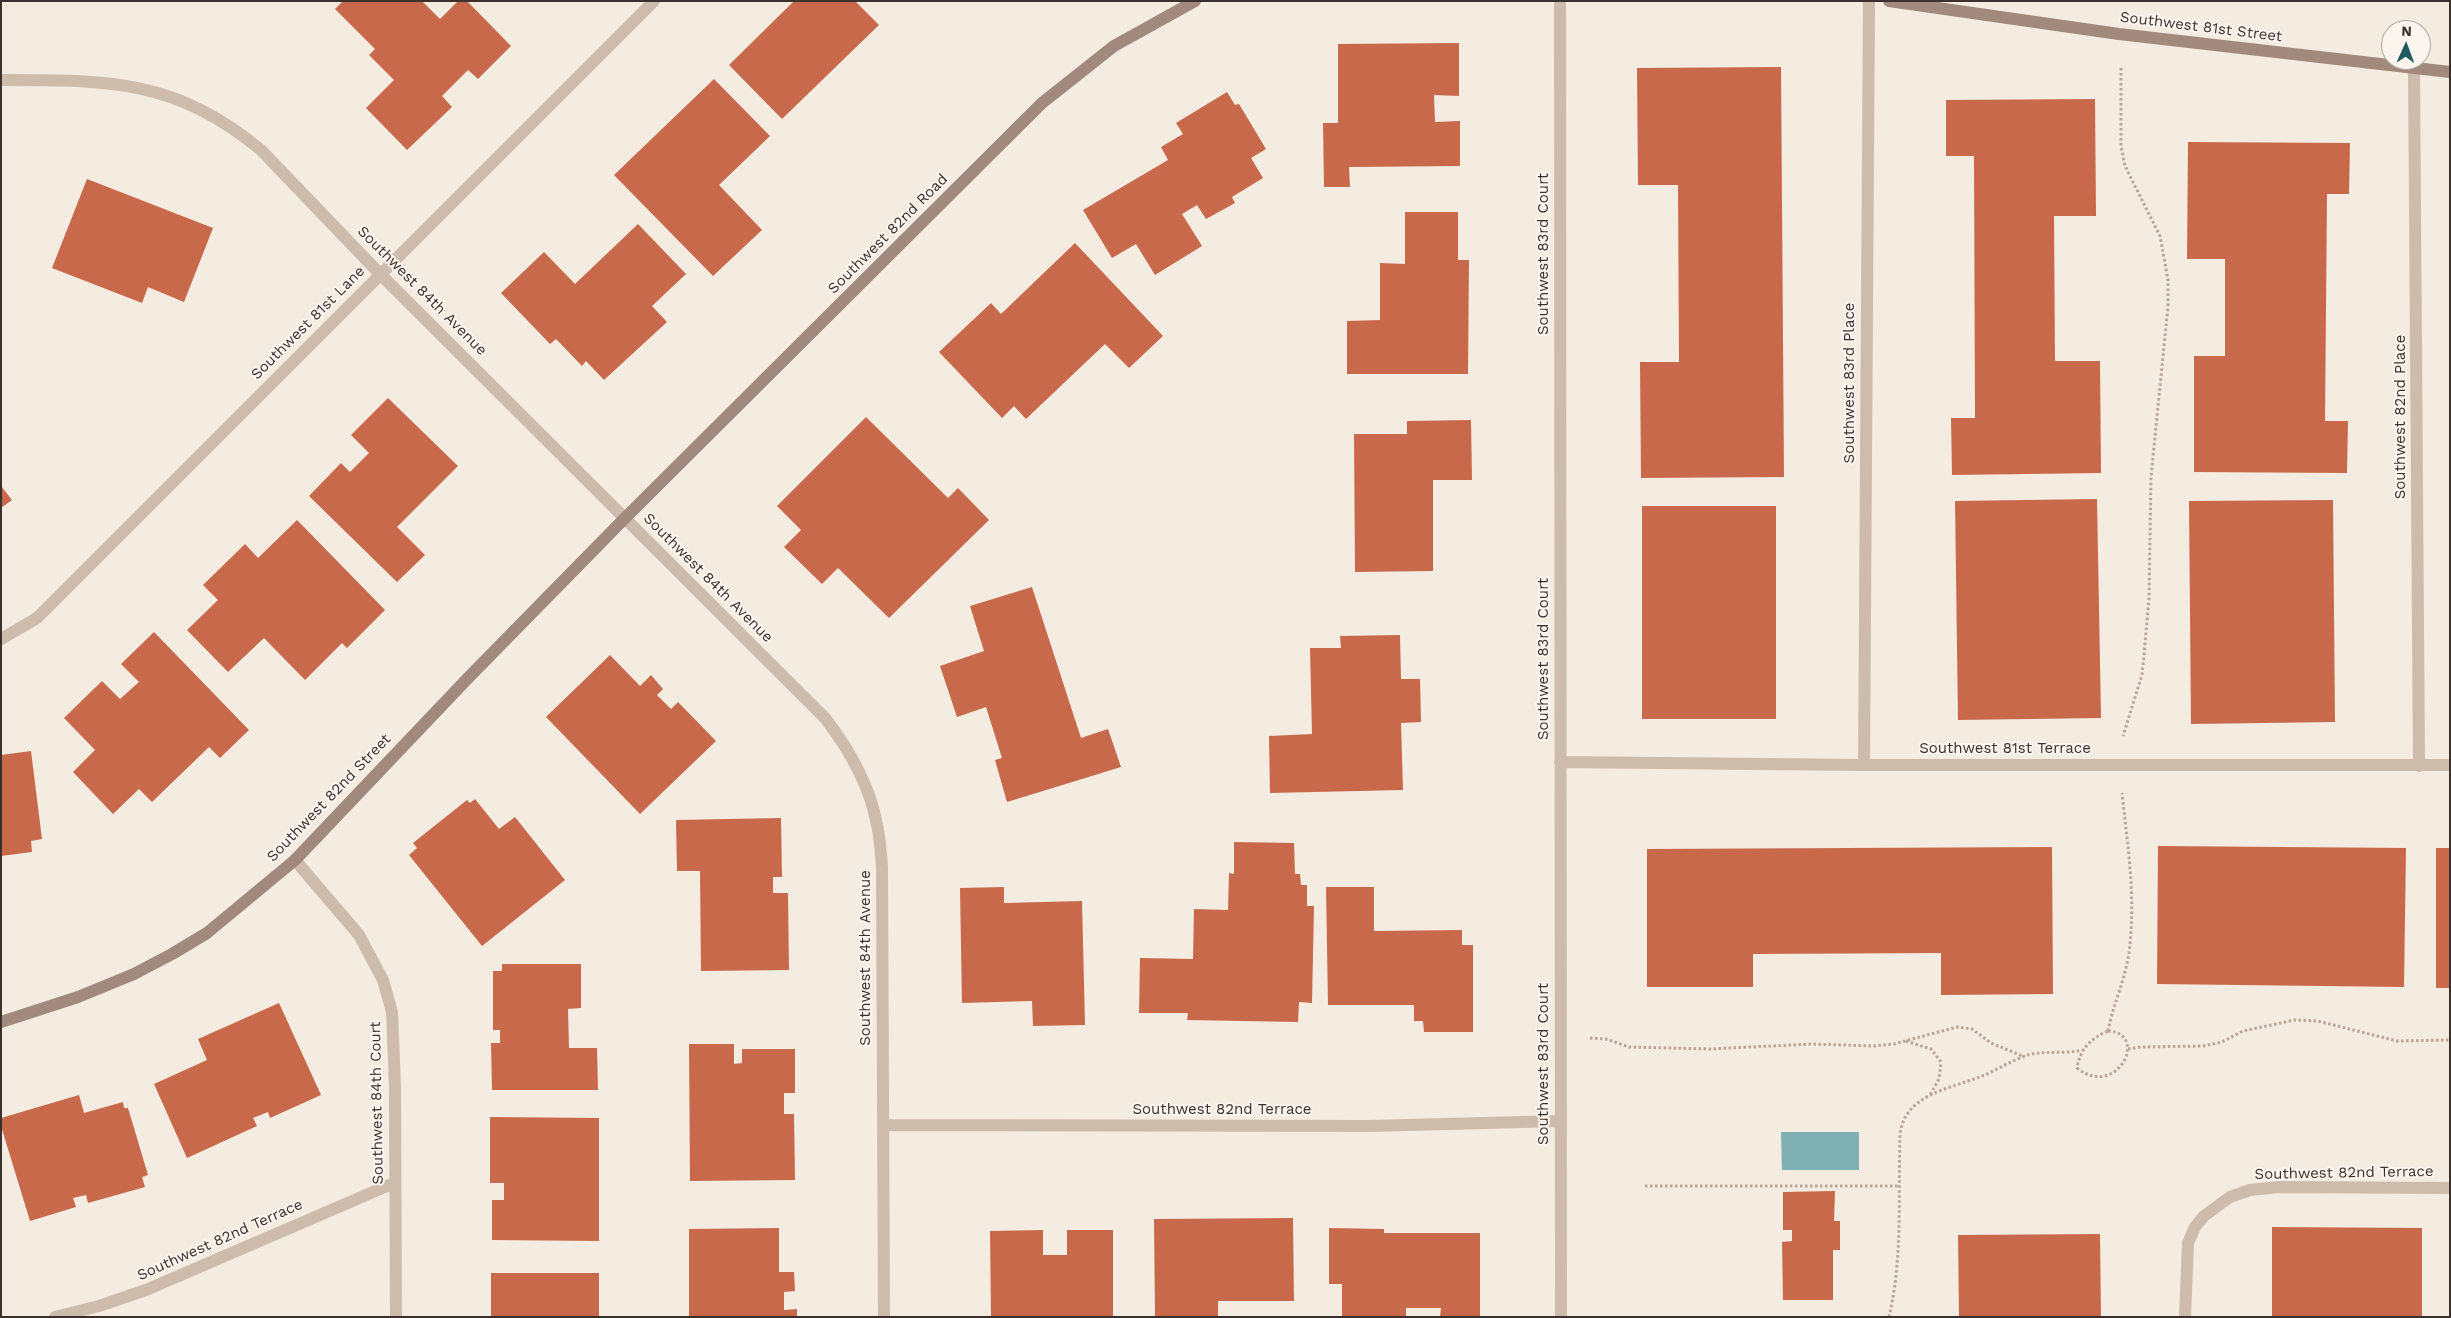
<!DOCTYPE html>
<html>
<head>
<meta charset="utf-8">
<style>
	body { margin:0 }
	#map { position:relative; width:2451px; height:1318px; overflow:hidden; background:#f4ebe1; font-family:"Work Sans",sans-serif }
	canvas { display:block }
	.frame { position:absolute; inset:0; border:2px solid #3b302b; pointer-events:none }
	.north { position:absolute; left:2381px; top:20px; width:50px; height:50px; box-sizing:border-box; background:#fbf5ee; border:1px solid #aea6a0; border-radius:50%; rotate:2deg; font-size:14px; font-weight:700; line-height:20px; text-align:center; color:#3b302b }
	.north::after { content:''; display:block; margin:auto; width:18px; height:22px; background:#1f5a5e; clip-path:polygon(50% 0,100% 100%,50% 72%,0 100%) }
</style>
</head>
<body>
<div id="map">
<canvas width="2451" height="1318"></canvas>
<div class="frame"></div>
<div class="north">N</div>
</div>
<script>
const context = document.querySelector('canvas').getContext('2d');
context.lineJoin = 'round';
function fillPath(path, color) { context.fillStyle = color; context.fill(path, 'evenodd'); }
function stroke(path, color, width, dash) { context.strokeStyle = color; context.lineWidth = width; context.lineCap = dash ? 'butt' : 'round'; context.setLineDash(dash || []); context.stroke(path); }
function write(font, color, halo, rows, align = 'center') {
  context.font = font + ' "Work Sans",sans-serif'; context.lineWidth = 4; context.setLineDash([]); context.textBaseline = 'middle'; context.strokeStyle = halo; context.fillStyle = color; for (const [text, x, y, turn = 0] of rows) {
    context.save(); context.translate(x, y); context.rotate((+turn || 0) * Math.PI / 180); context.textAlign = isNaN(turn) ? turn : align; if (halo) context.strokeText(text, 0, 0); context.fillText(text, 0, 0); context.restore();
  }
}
fillPath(new Path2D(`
	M1781,1132H1859V1170H1782Z`), '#7fb0b2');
fillPath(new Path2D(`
	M343,1H422L440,19L458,1H467L511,46L478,79L468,70L442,96L452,107L407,150L366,108L394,80L369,55L375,49L335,9Z
	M794,1H855L879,25L782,119L729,65Z
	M1459,43V96L1434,95L1435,122L1460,121V166L1349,167L1350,187H1324L1323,123H1338V44Z
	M1781,67L1784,477L1641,478L1640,362H1679L1678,185H1638L1637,68Z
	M714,79L770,136L719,185L762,230L713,276L614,175Z
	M1227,92L1235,105L1239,104L1266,149L1251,158L1263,178L1232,197L1235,203L1206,219L1197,205L1182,214L1202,246L1155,275L1136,244L1112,258L1083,210L1168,160L1161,147L1183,134L1176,123Z
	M2095,99L2096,216H2054L2055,361H2100L2101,473L1952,475L1951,418H1975L1974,156H1946V100Z
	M2188,142L2350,143L2349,194H2327L2325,421H2348L2347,473L2194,472V356H2225V259H2187Z
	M87,179L213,228L184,302L148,287L142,303L52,268Z
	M1405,212H1458V260H1469L1468,374H1347V321L1380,320V263L1405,264Z
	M638,224L686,274L652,306L667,322L604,380L586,361L582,366L556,339L550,344L501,293L544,252L575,284Z
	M1075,243L1163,336L1129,368L1105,344L1026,419L1014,406L1002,418L939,352L991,303L1001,314Z
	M388,398L458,466L397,527L425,555L397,582L309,496L341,463L350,472L369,453L351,435Z
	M866,417L948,498L958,488L989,520L889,618L838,568L822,584L784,547L801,530L777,506Z
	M1471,420L1472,480H1433V571L1355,572L1354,434H1407V421Z
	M1,486L12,500L1,508Z
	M2097,499L2101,718L1958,720L1955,501Z
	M2333,500L2335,722L2191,724L2189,501Z
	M1642,506H1776V719H1642Z
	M297,520L385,610L347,648L342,643L305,680L264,638L228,672L187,630L218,600L203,585L245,544L258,558Z
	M1032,587L1081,738L1108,729L1121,767L1007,802L995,760L1002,758L986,707L957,717L940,666L984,651L970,606Z
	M154,632L249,730L220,758L209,747L152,802L139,789L113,814L73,772L95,750L64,718L102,681L120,699L139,682L121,664Z
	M1400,635L1401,679H1420L1421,722L1401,723L1403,790L1270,793L1269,736L1312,734L1310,648H1341L1340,636Z
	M610,655L640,686L651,675L663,689L657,695L671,709L678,702L716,741L640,814L546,717Z
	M31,751L42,839L31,841L32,852L1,856V755Z
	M475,799L499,829L515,817L565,880L482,946L409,855L417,848L413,843L467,800L470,803Z
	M781,818L782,877H773V893H788L789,970L701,971L700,871H677L676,820Z
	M1234,842L1294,843L1295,874H1300L1301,885H1307V906H1314L1312,1003L1299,1002L1298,1022L1187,1020L1188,1013H1139L1140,958L1193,959L1194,909L1228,910L1229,873L1234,874Z
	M2158,846L2406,848L2404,987L2157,984Z
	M2052,847L2053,994L1941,995V953L1753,954V987H1647V849Z
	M2436,848H2450V988H2436Z
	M1004,887V903L1082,901L1085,1025L1033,1026L1032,1001L962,1003L960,888Z
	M1326,887H1374V931L1462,930V945H1473V1032H1424L1423,1021H1414V1005H1328Z
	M502,964H581V1008L568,1009L569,1048H597L598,1090H492L491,1043H500V1030H493V971H502Z
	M279,1003L321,1095L270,1118L268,1112L253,1118L257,1126L187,1158L154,1084L207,1060L198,1039Z
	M689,1044H734V1064L742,1063V1049H795V1093H784V1114H794L795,1180L690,1181Z
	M79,1095L84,1113L123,1102L124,1108H128L148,1175L142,1177L145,1187L88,1203L86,1195L73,1198L76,1207L30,1221L1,1126V1118Z
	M490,1117L599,1118V1241L492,1240V1200H504V1183H490Z
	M1835,1191L1834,1221H1840V1250H1833V1300H1783L1782,1242L1792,1241V1230H1783V1192Z
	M1293,1218L1294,1301H1218V1317H1155L1154,1219Z
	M2272,1227L2422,1228V1317H2272Z
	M779,1228V1272H794L795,1291L784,1292V1310L797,1309V1317H689V1229Z
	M1329,1228L1384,1229V1233H1480V1317H1440L1441,1308H1406V1317H1342V1284H1329Z
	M1043,1230V1255H1067V1230H1113V1317H991L990,1231Z
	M2100,1234L2101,1317H1959L1958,1235Z
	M491,1273H599V1317H491Z`), '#c8694b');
stroke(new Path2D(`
	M2121,68V146L2125,166L2160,236L2168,280V306L2151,477L2149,599L2144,655L2142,675L2123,736
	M2108,1031C2113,1005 2125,980 2129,953C2136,897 2128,849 2122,793
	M2108,1031C2150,1033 2117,1100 2077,1068C2080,1049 2091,1038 2108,1031Z
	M1590,1038L1606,1039L1629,1047L1710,1049L1812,1044L1873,1046L1894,1044L1957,1027L1972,1029L1991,1043L2025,1057
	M1906,1041L1931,1049L1941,1062L1939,1079L1930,1095
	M2128,1049L2140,1047L2203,1046L2222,1042L2243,1031L2295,1020L2318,1021L2397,1041L2450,1040
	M1645,1186H1899
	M1889,1317C1903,1258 1898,1195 1900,1135C1904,1094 1950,1089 1982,1076C1998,1070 2014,1058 2032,1054C2048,1051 2065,1054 2082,1050`), '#b9a596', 3, [2.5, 2.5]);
stroke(new Path2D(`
	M1560,1L1561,1317
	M2414,69L2419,766
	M1,80C106,80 176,79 261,150L380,274L825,718C849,749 870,786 877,825C880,838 881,853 882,867L884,1317
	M1,639L37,618L654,1
	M1560,762L1864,765H2450
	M1864,765L1869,1
	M295,860L359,935L383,980L392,1012L395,1086L396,1317
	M883,1125L1370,1126L1560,1121
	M55,1317L99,1306L146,1290L394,1183
	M2185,1317L2188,1243L2195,1227L2204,1216L2230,1197L2250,1190L2279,1187L2450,1188`), '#cdbbac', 12);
stroke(new Path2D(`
	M1889,1L2119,34L2450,72
	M1,1022L78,997L134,974L172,954L207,933L295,860L468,678L625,518L1042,103L1114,46L1195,1`), '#a18a7d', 12);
write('15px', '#3b302b', '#fbf5ee', [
	["Southwest 81st Street",2201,27,7],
	["Southwest 82nd Road",888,234,-45],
	["Southwest 83rd Court",1544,254,-90],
	["Southwest 84th Avenue",422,291,45],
	["Southwest 81st Lane",308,323,-45],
	["Southwest 83rd Place",1850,383,-90],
	["Southwest 82nd Place",2401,417,-90],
	["Southwest 84th Avenue",708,578,45],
	["Southwest 83rd Court",1544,659,-90],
	["Southwest 81st Terrace",2005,749],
	["Southwest 82nd Street",329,798,-46],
	["Southwest 84th Avenue",866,958,-90],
	["Southwest 83rd Court",1544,1064,-90],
	["Southwest 84th Court",377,1103,-91],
	["Southwest 82nd Terrace",1222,1110],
	["Southwest 82nd Terrace",2344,1173,-1],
	["Southwest 82nd Terrace",220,1240,-24]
]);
</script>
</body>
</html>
